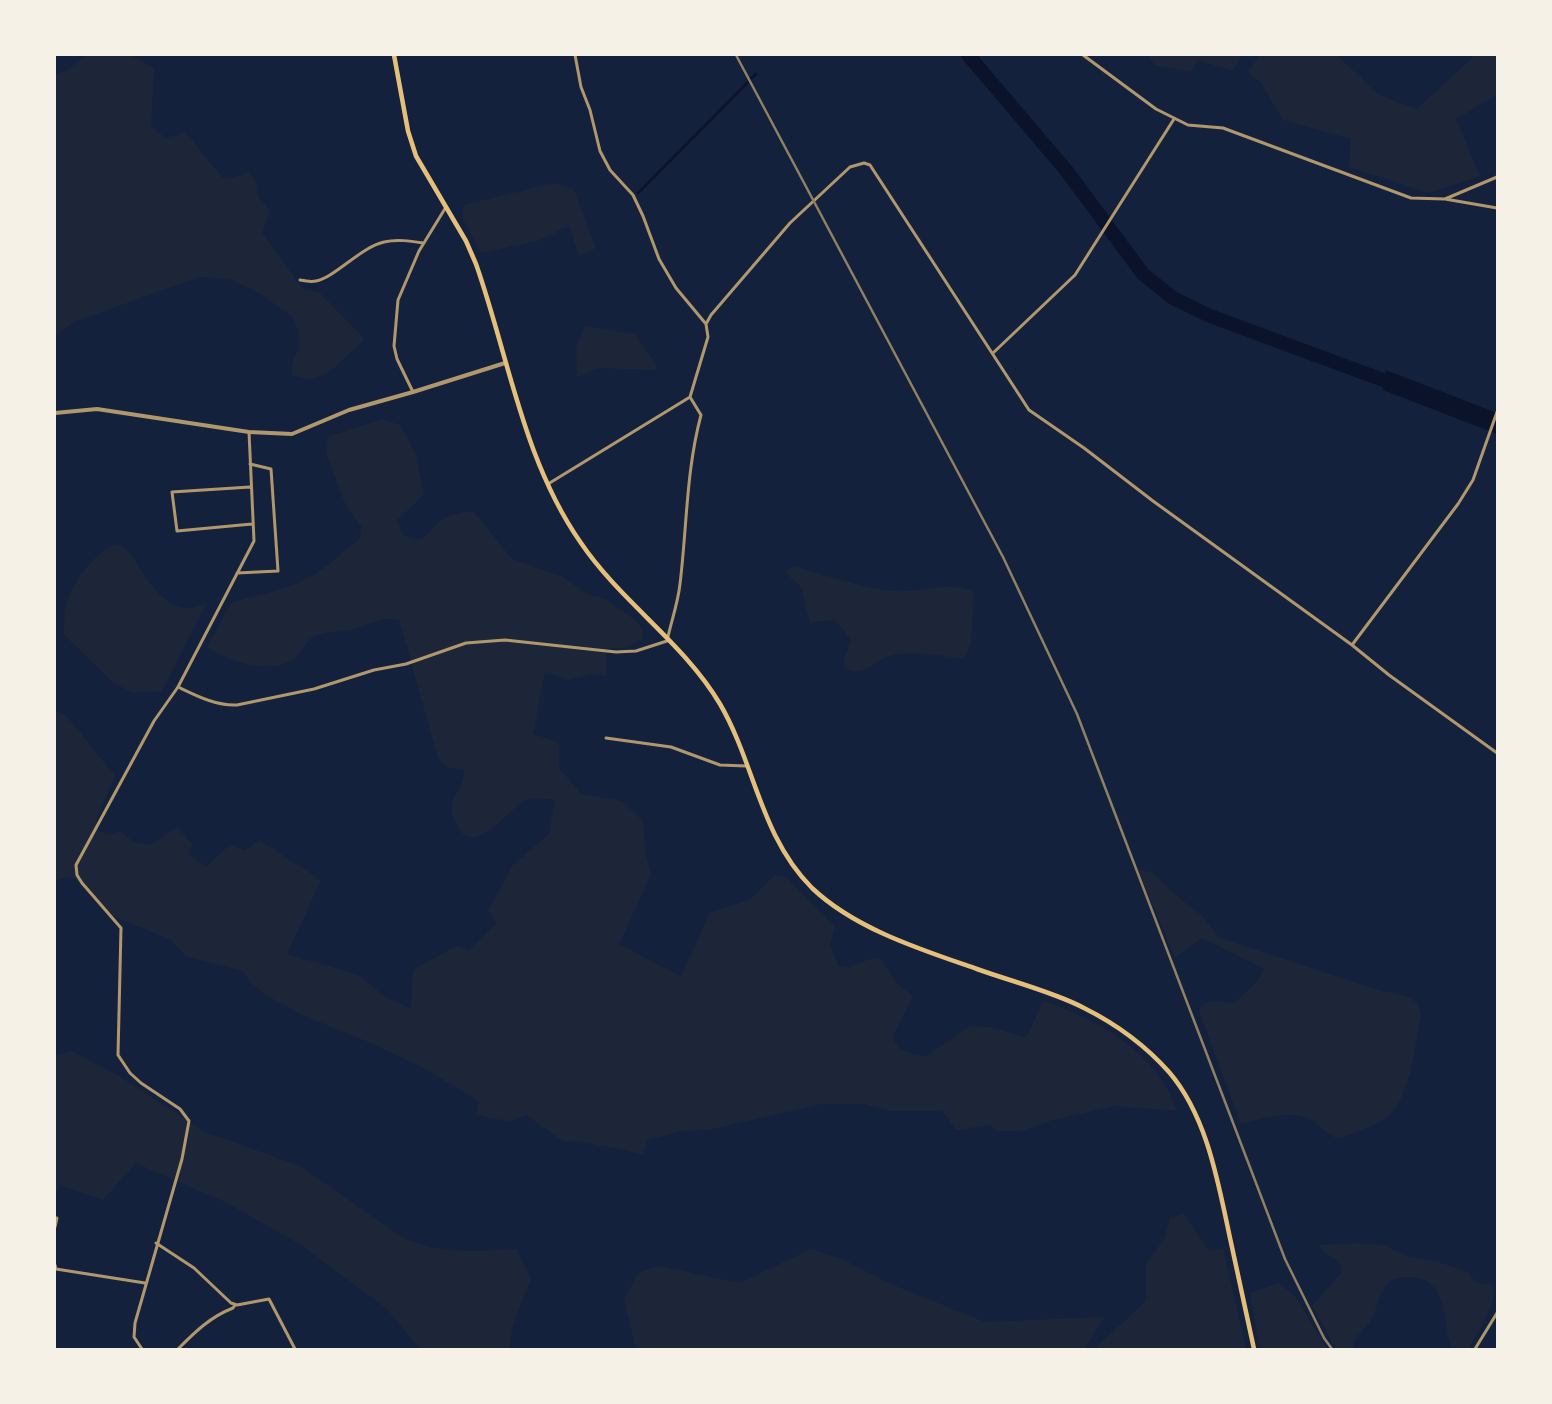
<!DOCTYPE html>
<html>
<head>
<meta charset="utf-8">
<style>
	body { margin:0 }
	#map { position:relative; width:1552px; height:1404px; overflow:hidden; background:#14213d; font-family:"Work Sans",sans-serif }
	canvas { display:block }
	.frame { position:absolute; inset:0; border:56px solid #f6f1e7; pointer-events:none }
</style>
</head>
<body>
<div id="map">
<canvas width="1552" height="1404"></canvas>
<div class="frame"></div>
</div>
<script>
const context = document.querySelector('canvas').getContext('2d');
context.lineJoin = 'round';
function fillPath(path, color) { context.fillStyle = color; context.fill(path, 'evenodd'); }
function stroke(path, color, width, dash) { context.strokeStyle = color; context.lineWidth = width; context.lineCap = dash ? 'butt' : 'round'; context.setLineDash(dash || []); context.stroke(path); }
fillPath(new Path2D(`
	M87,55H131L154,68L151,127L166,138L185,132L222,177L228,179L249,172C260,183 254,188 260,199C262,203 268,207 270,212L262,233L303,289L319,292L365,339L334,368L323,375L310,380L292,375V364L299,347L298,330L293,317L261,294L230,279L200,277L74,322L55,336V74L67,70Z
	M1148,55H1242L1233,71L1198,60L1191,72L1155,65Z
	M1260,55H1337L1379,95L1417,109L1475,55H1497V95L1456,119L1480,176L1430,193L1349,167L1351,139L1283,120L1261,83L1248,72Z
	M553,183L574,189L596,248L579,256L570,228H564L538,241L481,253L462,217L464,205Z
	M585,326L635,334L655,363L657,370L600,368L577,377L576,348Z
	M382,419L400,425L415,452L424,495L397,520L403,535C429,547 425,530 442,520C451,514 462,512 473,511L512,559L561,576L589,595L606,599L639,623L643,633L642,639L625,648H606L607,676L592,674L568,680L545,671L533,734L559,742V768L581,794L622,801L643,821L646,854L651,875L619,944L681,976L710,912L749,900L775,875L786,877L835,927L830,944L838,966L849,967L876,957L881,959L897,984L913,996L893,1036L895,1043L904,1051L916,1055L927,1056L970,1026L989,1027L1024,1037L1028,1034L1043,1001C1099,1020 1157,1052 1177,1111L1115,1106L1056,1119L1021,1131H996L990,1125L956,1130L946,1115L940,1111H890L865,1104H822L707,1130L682,1131L647,1140L643,1155L620,1149L576,1141L564,1142L526,1115L511,1122L476,1115L479,1103L469,1095L427,1070L371,1043L304,1016L266,995L250,982L243,971L187,957L171,940L108,914L99,906L75,879L69,877L55,881V711L65,714L115,776L96,820L98,831L109,835L119,831L134,842L150,845L177,827L193,844L188,854L206,866L231,844L244,851L259,840L321,880L287,954L359,975L385,997L411,1008L413,971L417,967L457,946L469,950L497,923L488,911L513,865L549,834L555,800C545,799 534,796 524,801C511,808 473,858 459,828C455,821 451,815 452,806C453,793 464,789 464,770L447,767L438,758L399,620C396,620 391,618 388,619C377,619 365,626 355,629C342,632 324,630 313,637C304,642 303,653 294,659C272,675 227,662 207,647L231,603C257,594 284,591 308,578C327,568 344,551 360,538L362,527L346,506L326,452L329,436Z
	M117,544C129,549 134,559 140,569C150,585 166,607 187,608C193,608 200,605 206,604L162,691L133,693L114,683L64,635C64,627 64,618 65,611C68,586 94,552 117,544Z
	M794,566C827,575 876,594 910,591C931,590 955,581 974,593L971,642L967,653L964,658C957,660 953,657 945,656C928,654 907,651 890,656C876,660 859,680 844,666C843,657 849,649 851,639L835,620L810,622L801,587L788,575L786,570Z
	M1138,870L1152,872L1177,896L1201,915L1220,938L1368,987L1412,998L1419,1006L1421,1015C1415,1044 1410,1102 1385,1119C1371,1127 1354,1133 1339,1139C1328,1136 1323,1127 1313,1121C1292,1108 1263,1119 1241,1124L1199,1011L1201,1006L1212,1001L1234,1003L1258,981L1264,969L1202,938L1175,958Z
	M72,1051L119,1076L205,1132L300,1166L402,1237C437,1255 478,1251 516,1249L531,1279L513,1324L509,1349H420L386,1308L301,1245L229,1204L136,1163L103,1200L61,1186L55,1194V1055Z
	M1183,1213L1209,1251L1223,1248L1246,1349H1094L1146,1301V1264L1165,1238L1170,1218Z
	M1359,1243L1382,1245L1410,1257L1438,1262L1468,1272L1475,1281L1480,1284H1492C1501,1298 1476,1335 1468,1349L1451,1347C1443,1320 1447,1279 1412,1277C1403,1277 1393,1277 1387,1284C1379,1293 1378,1306 1373,1316C1369,1325 1360,1333 1354,1340V1349H1336L1312,1306L1342,1272C1342,1257 1325,1257 1318,1245Z
	M811,1249L844,1260L893,1285L985,1322L1104,1317L1085,1349H636L624,1300L638,1273L659,1266L740,1283Z
	M1279,1283L1296,1297L1327,1349H1260L1250,1293Z`), '#1d2539');
fillPath(new Path2D(`
	M1386,370L1497,413V434L1383,390Z`), '#0b132b');
stroke(new Path2D(`
	M638,193L756,74`), '#0b132b', 2.5);
stroke(new Path2D(`
	M968,55L1066,170L1143,274L1173,298L1210,316L1402,387`), '#0b132b', 14);
stroke(new Path2D(`
	M1083,55L1156,109L1188,125L1223,128L1411,198L1445,199L1497,208
	M1445,199L1497,177
	M300,280C305,281 311,282 316,281C334,278 361,247 384,242C397,239 410,241 423,243
	M706,324L711,315L790,223L850,167L864,163L870,165L1029,410L1084,448L1153,501L1352,645L1389,675L1497,753
	M993,353L1075,275L1174,119
	M413,392L397,359L394,346L398,300L419,251L446,207
	M548,484L690,397L708,337L706,324L676,288L659,259L643,216L633,195L610,170L600,151L590,110L581,87L575,55
	M250,487L172,492L177,531L252,524
	M237,573L278,571L271,469L250,464
	M1352,645L1458,504L1473,480L1497,412
	M178,687C197,696 216,706 237,705L314,689L374,670L406,664L466,643L505,640L616,652L636,651L667,641C671,622 678,603 680,584C687,527 686,471 701,415L690,397
	M606,738L671,747L720,765L746,766
	M55,1218H57L55,1227
	M156,1243L194,1268L231,1303L237,1305L269,1299L295,1349
	M55,1265L56,1269L145,1283
	M142,1349L134,1337L135,1323L182,1159L189,1121L180,1109L141,1083L130,1073L118,1055L121,928L82,883L77,875L76,865L154,721L178,687L254,541L249,432
	M178,1349C195,1332 210,1317 233,1308L235,1305
	M1475,1349L1497,1313`), '#b1986c', 3);
stroke(new Path2D(`
	M55,413L97,409L249,432L292,434L349,410L413,392L505,363`), '#b1986c', 4);
stroke(new Path2D(`
	M394,55L408,131L416,156L466,241L476,264C509,358 523,460 581,543C621,602 684,643 720,704C755,764 760,836 812,888C855,929 922,950 977,969C1010,981 1054,992 1084,1008C1116,1024 1145,1045 1169,1072C1207,1116 1218,1182 1230,1238C1238,1275 1246,1312 1254,1349`), '#e5c07b', 4.5);
stroke(new Path2D(`
	M736,55L1003,557L1077,714L1285,1259L1324,1338L1332,1349`), '#918062', 2.5);
</script>
</body>
</html>
